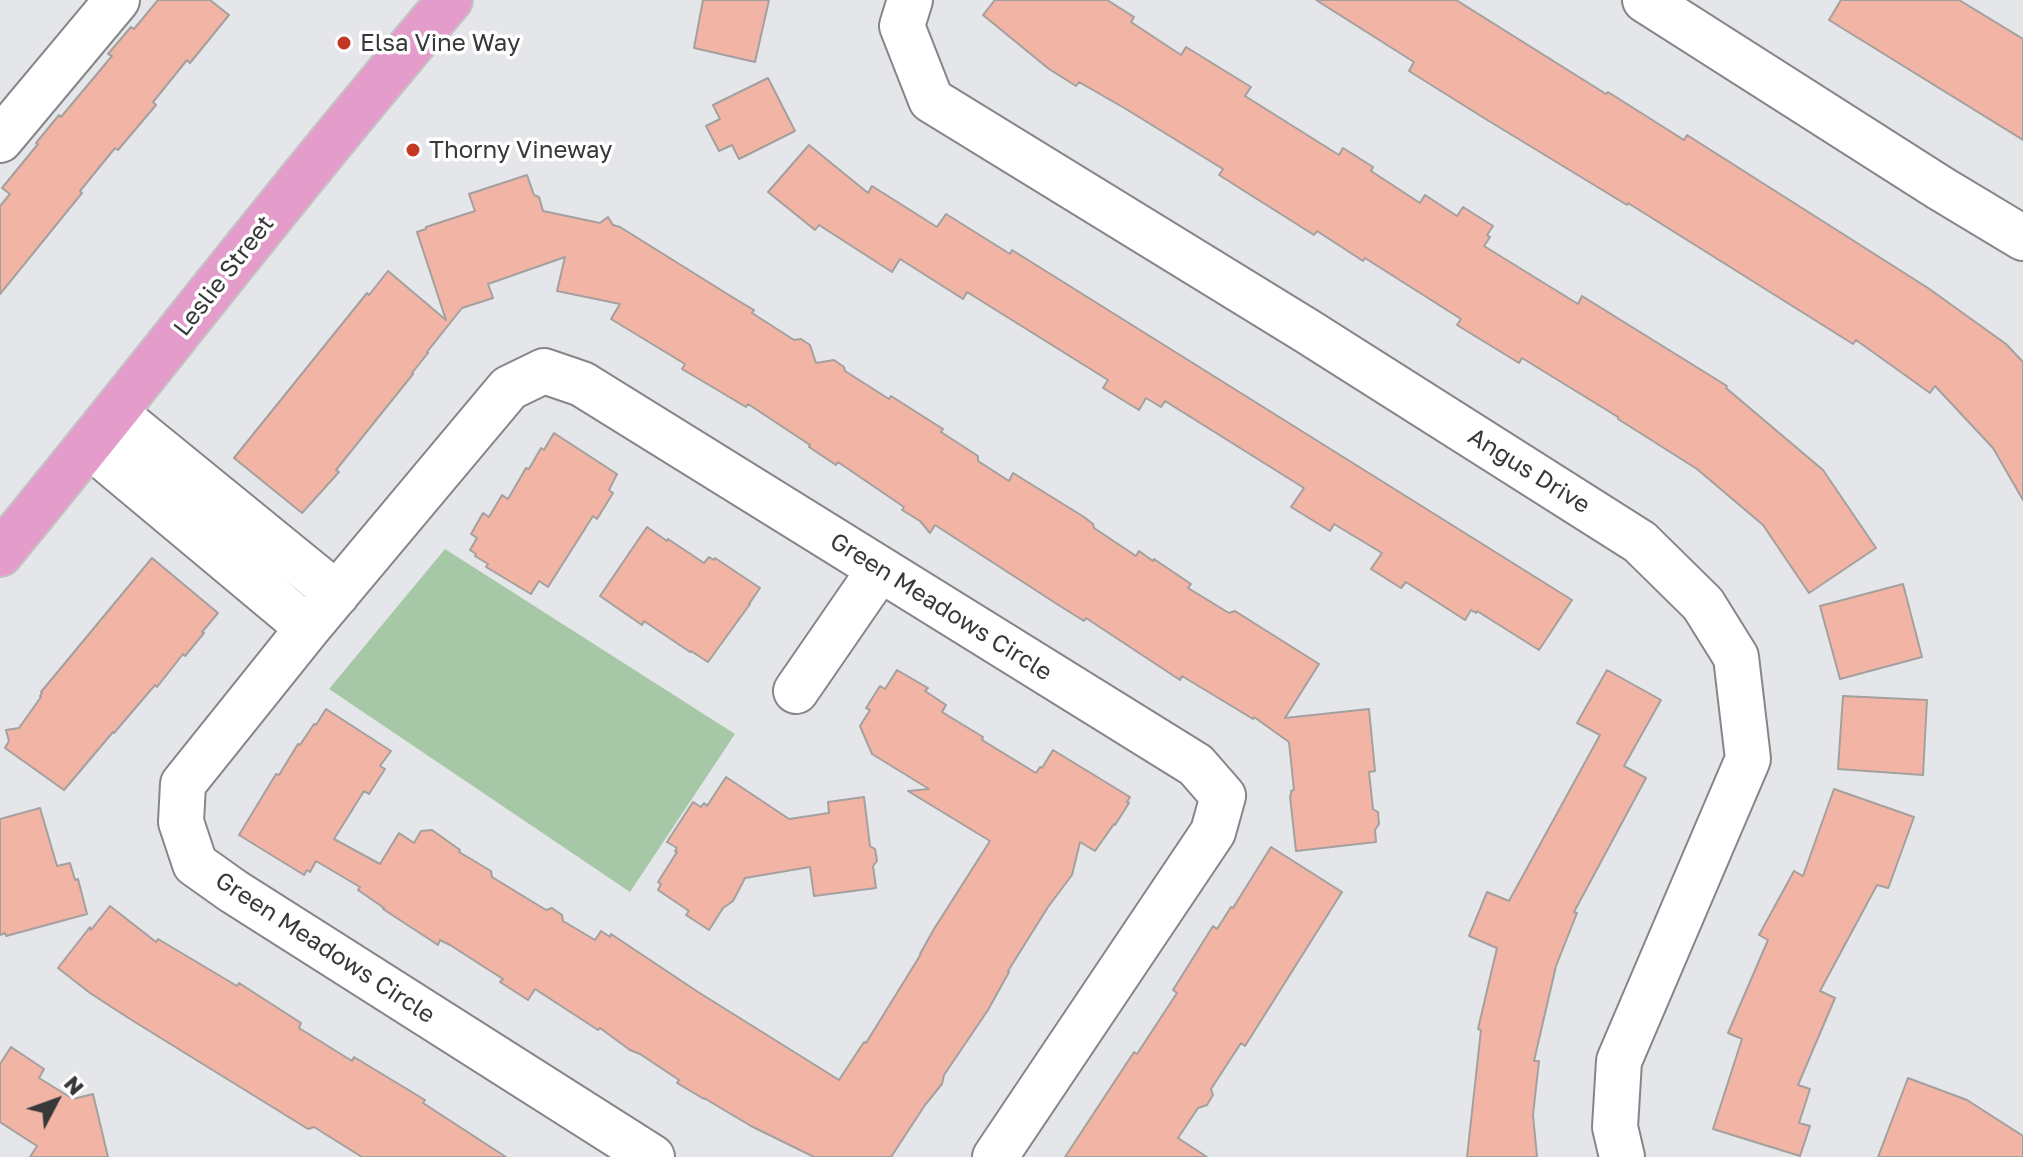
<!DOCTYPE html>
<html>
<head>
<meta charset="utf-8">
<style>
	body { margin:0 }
	#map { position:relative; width:2023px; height:1157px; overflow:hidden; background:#e5e6e9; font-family:"Golos Text",sans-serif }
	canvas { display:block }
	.north { position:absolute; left:16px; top:1061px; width:80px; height:80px; -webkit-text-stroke:6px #fff; paint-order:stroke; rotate:49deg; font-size:22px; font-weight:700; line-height:32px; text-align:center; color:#373839 }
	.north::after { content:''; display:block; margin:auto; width:28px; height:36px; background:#373839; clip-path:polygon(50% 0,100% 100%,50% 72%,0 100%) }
</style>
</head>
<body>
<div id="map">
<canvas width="2023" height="1157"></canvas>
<div class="north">N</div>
</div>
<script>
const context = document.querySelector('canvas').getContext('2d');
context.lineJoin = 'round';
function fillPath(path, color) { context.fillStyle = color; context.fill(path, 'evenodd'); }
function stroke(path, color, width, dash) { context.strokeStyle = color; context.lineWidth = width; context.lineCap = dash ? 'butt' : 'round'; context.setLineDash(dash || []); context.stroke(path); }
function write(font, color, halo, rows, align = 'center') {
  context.font = font + ' "Golos Text",sans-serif'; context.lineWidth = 7; context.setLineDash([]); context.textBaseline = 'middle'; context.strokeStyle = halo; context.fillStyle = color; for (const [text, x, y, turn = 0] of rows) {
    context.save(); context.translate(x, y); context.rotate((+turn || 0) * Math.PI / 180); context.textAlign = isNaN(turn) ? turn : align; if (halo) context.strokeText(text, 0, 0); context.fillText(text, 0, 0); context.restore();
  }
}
fillPath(new Path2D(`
	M445,549L735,734L630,892L329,689Z`), '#a6c8a7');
const building = new Path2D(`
	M158,0H210L229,15L190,63L187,60L153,102L156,105L118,150L115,148L80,191L82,193L0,294V206L10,194L2,188L38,144L36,143L59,115L61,117L112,56L108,54L131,27L134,29Z
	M703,0H769L755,62L694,48Z
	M995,0H1107L1134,17L1131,22L1181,55L1186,47L1251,87L1245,96L1339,155L1343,148L1373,167L1371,171L1420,203L1425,195L1457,216L1463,207L1493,226L1487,235L1490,237L1484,246L1578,304L1582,296L1727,386L1726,388L1823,470L1876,548L1809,593L1763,525L1697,469L1618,419V417L1522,358L1519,363L1457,325L1461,319L1365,258L1363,261L1317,231L1314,235L1219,175L1223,169L1126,109L1079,82L1076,86L1049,69L983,15Z
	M1316,0H1456L1606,94L1608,92L1684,140L1687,135L1928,288L2006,344L2023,362V500L1993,448L1935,386L1930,393L1856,340L1853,344L1628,203L1627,205L1484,118L1409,71L1414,62Z
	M1841,0H1959L2023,39V140L1829,20Z
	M768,78L795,131L739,159L732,145L719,151L706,126L720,119L713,105Z
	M809,145L868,193L872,186L937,227L946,214L1010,254L1012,250L1572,600L1539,650L1477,611L1476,613L1471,610L1465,620L1406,582L1401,588L1371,569L1382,553L1334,524L1330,531L1291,507L1304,488L1165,401L1161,407L1146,398L1139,410L1103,388L1108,380L967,292L963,299L900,259L892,272L819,225L815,230L768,192Z
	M527,175L534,195L539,197L543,211L600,223L608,217L613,225L620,227L737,300L754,310L752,313L794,340L801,339L810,345L816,363L834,360L844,367L845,371L889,399L891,396L943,429L941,432L978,456V461L1009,481L1013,473L1084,517L1093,524L1094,528L1136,556L1139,551L1153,561L1154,559L1191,584L1188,588L1229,613L1235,611L1319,664L1285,718L1369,709L1375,771L1369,772L1373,809L1378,812L1379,824L1375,830L1376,842L1296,851L1290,796L1291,795V791L1294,790L1289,742L1254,717L1253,719L1182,676L1180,680L1086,618L1084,621L1060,606L935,525L930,533L920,521L902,510L904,507L838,462L836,465L809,447L810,445L748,404L746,407L682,369L685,364L611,319L620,304L557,291L565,257L488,284L493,298L462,308L427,352L428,353L412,373L413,374L336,470L339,472L302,513L234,458L367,293L369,295L388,271L446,320L417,232L426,229V227L475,211L469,194Z
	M554,433L617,474L609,490L613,493L597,519L593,516L548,587L539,581L531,594L486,567L488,564L475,556L476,554L470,550L477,538L471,534L483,513L489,517L502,495L508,499L526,468L529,469L541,448L544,450Z
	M647,527L667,541L668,539L704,563L709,557L714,560L715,558L760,588L749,604H750L708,662L691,651L690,652L644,621L642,625L600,596Z
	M152,558L218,613L202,632L204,633L185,656L183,654L157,687L155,685L114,733L113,732L64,790L5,748L9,741L6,730L19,728L41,697L40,696L42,693L41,692Z
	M1903,584L1922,657L1840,679L1820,606Z
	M897,670L928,688L925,691L946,705L942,712L983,737L982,740L1036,773L1040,767L1042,768L1053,750L1130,797L1127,802L1129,803L1115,825L1114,824L1095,851L1080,842L1072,875L1048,907L1008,971L1009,972L988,1010L944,1075L942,1084L925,1105L891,1157H814L751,1126L704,1098V1099L677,1083L679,1080L640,1054L630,1050L600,1028L598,1030L535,989L528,1000L500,982L503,979L450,945L440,940L438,945L383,909L384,908L358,890L360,887L316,861L310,872L307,870L304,875L239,835L276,774L279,775L298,744L300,745L314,724L316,725L326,709L391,751L380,766L385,769L369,794L364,791L334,839L380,864L399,833L414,843L421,831L432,830L460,850L459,852L491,871L492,877L546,910L552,908L562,915L563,921L595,940L601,931L610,937L611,934L698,992L839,1080L864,1042L866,1043L921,954H920L934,929L990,841L908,791L929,789L872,754L860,726L870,710L866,708L880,686L885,689Z
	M1607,670L1661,700L1624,766L1646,778L1574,912L1577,913L1556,966L1534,1061H1539L1533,1115L1537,1157H1467L1481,1030L1478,1029L1497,948L1469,936L1487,892L1509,901L1600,735L1577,723Z
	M1843,696L1927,700L1923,775L1838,769Z
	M726,777L789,819L829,813L828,802L864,797L870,846L875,849L877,861L873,866L876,888L814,896L810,867L745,878L733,901L723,908L709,930L686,915L689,911L658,890L661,884L658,882L677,852L675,851L677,848L667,842L693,802L701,807L704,803L707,806Z
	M1834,789L1914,817L1889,886L1888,888L1877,885L1820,991L1835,998L1798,1085L1810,1089L1799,1123L1810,1126L1800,1156L1713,1129L1742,1039L1728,1033L1768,940L1759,935L1794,871L1803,876Z
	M40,808L57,866L70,863L75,880L78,879L87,914L6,936L5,933L0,935V819Z
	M1271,847L1342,892L1245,1046L1241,1043L1211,1089L1213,1095L1207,1105L1198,1108L1178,1138L1207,1157H1065L1134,1052L1137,1054L1177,993L1173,990L1213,926L1217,929L1231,907L1233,908Z
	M110,906L156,942L158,939L237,986L239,983L301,1023L299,1028L352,1061L354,1057L425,1100L423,1103L506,1157H362L314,1127L308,1129L130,1019L90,993L58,968L90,927L91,930Z
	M11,1047L44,1069L39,1078L73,1099L93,1094L108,1157H30L37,1146L0,1122V1064Z
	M1908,1078L1967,1100L2023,1136V1157H1878Z`);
fillPath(building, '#f2b5a5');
stroke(building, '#a4a09f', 2);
const minor = new Path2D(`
	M910,0L902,26L931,100L1307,331L1640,542L1703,604L1736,657L1748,759L1619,1061L1615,1127L1622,1157
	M1645,0L1940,188L2023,238
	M0,140L117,0
	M115,413L337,594
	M89,445L308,628
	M796,691L880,569
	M652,1157L233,891L195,864L181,822L183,784L308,628L509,388L544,371L582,384L1196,765L1223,796L1213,832L995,1157`);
const major = new Path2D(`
	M0,554C151,370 295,181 450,0`);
stroke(minor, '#858689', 48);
stroke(major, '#c3c3c4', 48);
stroke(minor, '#fff', 44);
stroke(major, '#e49dcb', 44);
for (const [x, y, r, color] of [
	[344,43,8,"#c33723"],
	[413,150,8,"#c33723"]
]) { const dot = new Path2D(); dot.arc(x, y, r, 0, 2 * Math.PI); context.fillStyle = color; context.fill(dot); stroke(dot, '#fff', 3); }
write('24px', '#373839', '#fff', [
	["Elsa Vine Way",360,43],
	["Thorny Vineway",429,150]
], 'left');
write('24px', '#373839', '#fff', [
	["Leslie Street",224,276,-52],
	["Angus Drive",1529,471,32],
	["Green Meadows Circle",941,607,32],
	["Green Meadows Circle",325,948,33]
]);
</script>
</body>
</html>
